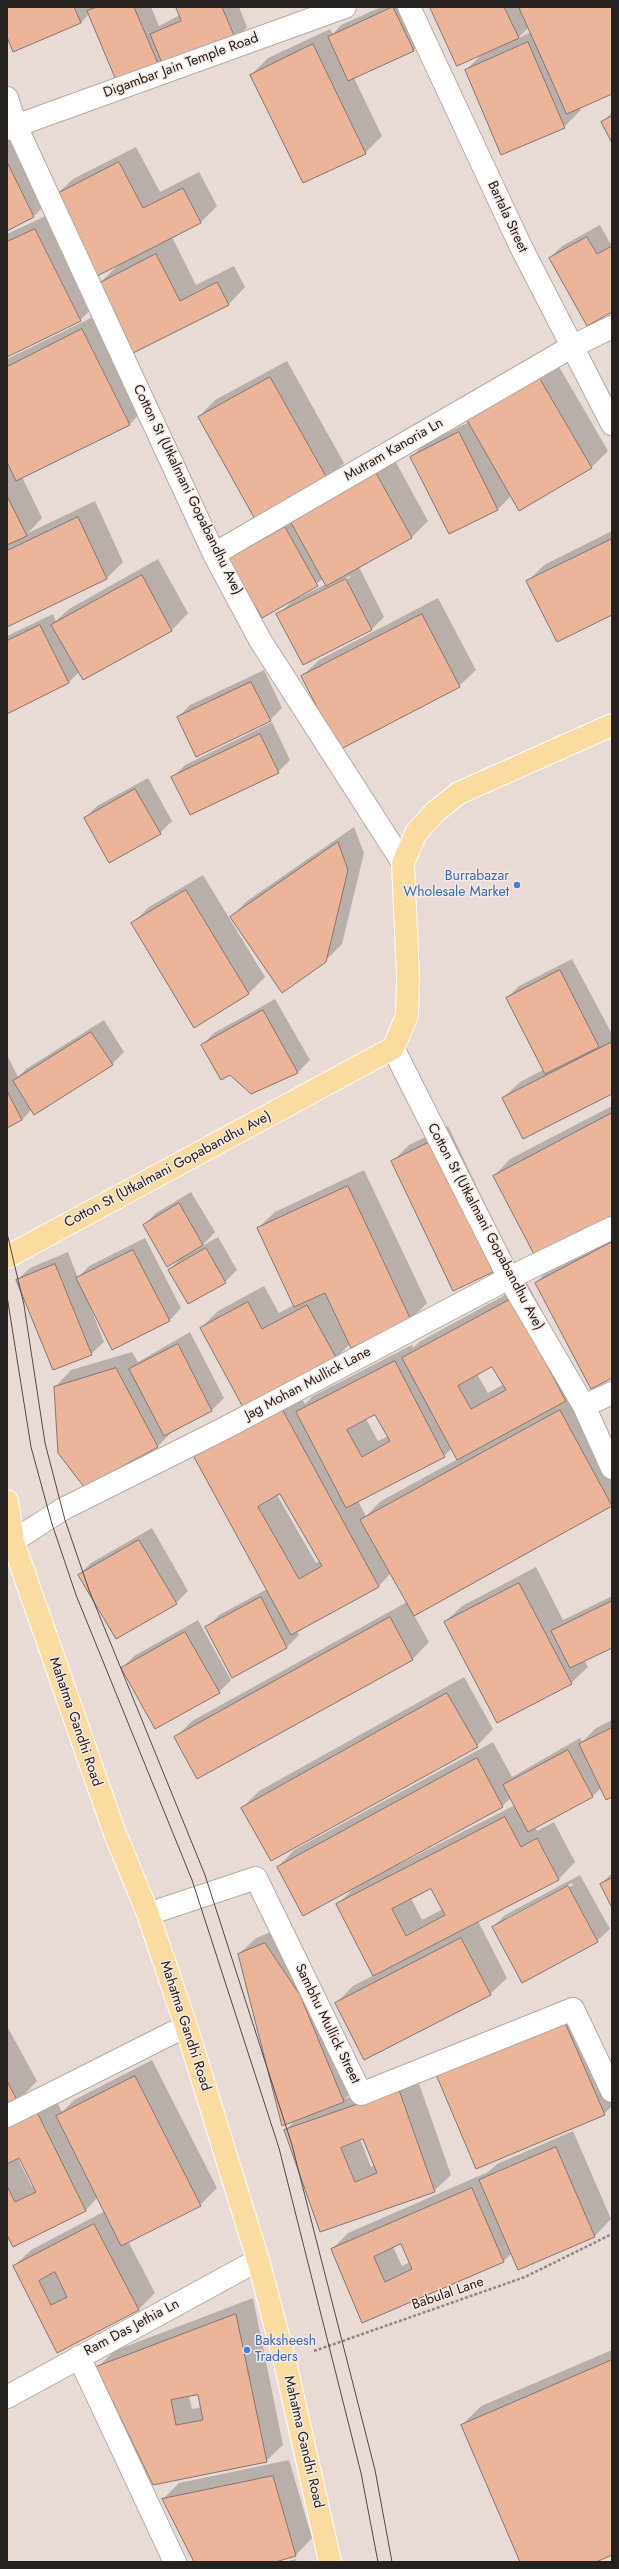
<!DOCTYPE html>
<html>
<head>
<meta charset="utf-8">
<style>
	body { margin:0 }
	#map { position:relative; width:619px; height:2569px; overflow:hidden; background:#e8dbd5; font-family:Jost,sans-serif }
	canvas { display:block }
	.frame { position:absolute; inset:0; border:8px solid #25211e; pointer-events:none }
</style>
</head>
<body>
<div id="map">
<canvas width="619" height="2569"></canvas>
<div class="frame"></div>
</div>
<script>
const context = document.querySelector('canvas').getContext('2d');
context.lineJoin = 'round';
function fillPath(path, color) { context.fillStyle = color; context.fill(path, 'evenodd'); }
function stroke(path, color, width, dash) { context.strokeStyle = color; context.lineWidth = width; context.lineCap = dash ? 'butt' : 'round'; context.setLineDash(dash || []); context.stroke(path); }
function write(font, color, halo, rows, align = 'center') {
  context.font = font + ' Jost,sans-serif'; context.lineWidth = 3; context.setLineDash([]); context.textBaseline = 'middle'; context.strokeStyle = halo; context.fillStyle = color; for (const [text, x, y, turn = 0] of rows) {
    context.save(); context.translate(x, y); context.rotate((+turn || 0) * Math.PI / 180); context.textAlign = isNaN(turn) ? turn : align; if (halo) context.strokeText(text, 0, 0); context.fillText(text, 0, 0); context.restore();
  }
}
fillPath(new Path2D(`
	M7,7H151L159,26L180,15L177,7H239L247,27L235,40L159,67L89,14L81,23L7,35Z
	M381,7H410L425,38L413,51L354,78L382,136L365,153L251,75L268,58L330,29L333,34L341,25Z
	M431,7H612V93L579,108L581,110L564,127L466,70L482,54ZM529,27L531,32L517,39Z
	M612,112V140L603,122Z
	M7,127L50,200L34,216L7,229Z
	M136,147L160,192L199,172L217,206L201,222L172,237L196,285L234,266L245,287L229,304L132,353L98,285L117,266L56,195L73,179Z
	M52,213L97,304L80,320L7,356V234Z
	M600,225L610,243L612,242V311L550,258L562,246Z
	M99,314L146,407L130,424L22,477L42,518L28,533L95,501L123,562L107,578L7,626V359Z
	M554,358L608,451L592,467L520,509L507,488L510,497L498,509L449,533L411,458L423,445L469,422Z
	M287,361L344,463L328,479L199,417L215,400Z
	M393,457L428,521L412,537L359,567L384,617L372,629L303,664L278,615L292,601L229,559L241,547ZM350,576L351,577L291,608V606ZM323,579L326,584L300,597L299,596Z
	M612,531V614L527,582L544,565Z
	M158,559L188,613L172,630L83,679L79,672L68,683L7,713V636L53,614L56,621L69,609Z
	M438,598L476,670L459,686L302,676L319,660Z
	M264,670L282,708L270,720L178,717L190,705Z
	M272,722L290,760L278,772L173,777L185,765Z
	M148,778L172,821L160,833L85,818L97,806Z
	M354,827L364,853L342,944L325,961L231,917L247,901Z
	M203,875L265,977L249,993L132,924L149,907Z
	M572,959L612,1034V1093L503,1098L520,1082L543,1070L507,998L519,986Z
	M275,999L310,1060L298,1072L251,1092L202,1045L214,1033Z
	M104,1020L124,1052L112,1064L32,1109L22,1120L7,1127V1055L18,1077L26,1069Z
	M612,1106V1217L494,1176L510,1159Z
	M448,1126L509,1254L493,1271L454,1290L393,1161L409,1145Z
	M364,1170L427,1303L410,1320L350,1344L336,1358L201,1328L218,1311L264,1286L279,1313L294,1305L258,1228L275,1212Z
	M191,1192L215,1232L202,1246L218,1237L237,1270L225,1282L188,1303L169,1270L181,1258L144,1225L156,1213Z
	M612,1235V1377L536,1283L552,1266Z
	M145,1238L181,1308L169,1321L91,1309L104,1342L91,1354L17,1280L30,1268L68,1252L78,1278L89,1266Z
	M527,1283L582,1384L612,1449V1505L414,1615L429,1642L413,1659L197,1778L175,1738L192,1721L407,1602L391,1573L379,1586L297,1631L299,1635L287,1647L233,1676L207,1627L219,1615L267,1589L195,1457L211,1441L299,1393L305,1404L313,1396L412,1345L413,1348L419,1342ZM493,1365L504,1384L488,1393L477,1374ZM376,1413L388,1436L378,1441L366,1419ZM452,1448L458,1459L381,1501L366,1516L358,1501L444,1456ZM280,1493L320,1561L316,1563L277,1495Z
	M190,1332L224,1398L212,1410L174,1430L157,1447L55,1387L71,1370L132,1352L138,1362Z
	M152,1528L188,1591L176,1603L79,1575L91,1563Z
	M536,1567L563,1620L612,1596V1647L584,1660L588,1667L571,1683L445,1622L462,1606Z
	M198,1620L231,1680L219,1692L122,1668L134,1656Z
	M464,1677L493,1729L477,1746L242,1808L259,1791Z
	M612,1720V1796L601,1788L593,1796L535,1827L537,1831L554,1822L575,1862L559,1879L478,1921L507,1978L490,1994L336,2003L353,1986L374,1975L338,1904L355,1887L278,1867L294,1850L493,1742L512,1777L580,1738L582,1742L596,1728ZM511,1798L515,1805L398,1865V1863L502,1806ZM431,1887L443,1909L422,1920L411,1898Z
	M612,1873V1906L601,1884Z
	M580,1875L610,1929L597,1941L493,1927L505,1915ZM572,1883L573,1885L506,1921V1918Z
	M282,1927L360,2084L345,2099L416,2075L451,2175L434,2191L320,2231L285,2131L296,2119L239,1954L256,1938ZM364,2138L375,2165L371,2167L360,2139Z
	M580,2002L612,2077V2106L604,2114L436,2072Z
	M7,2026L37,2081L18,2101L7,2106Z
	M152,2060L217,2188L200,2205L128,2241L155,2293L138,2310L58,2351L14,2266L31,2250L105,2211L98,2197L86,2210L14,2246L7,2233V2112L51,2090L62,2112L74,2100ZM17,2157H19L34,2185L32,2187Z
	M573,2131L611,2219L595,2236L519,2268L512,2253L504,2261L363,2321L332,2249L348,2233L488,2172L497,2164ZM401,2243L410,2262L402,2266L393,2247Z
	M253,2298L283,2445L266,2461L154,2483L98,2367L114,2351ZM199,2394L202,2407L192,2409L189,2396Z
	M612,2350V2554L593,2562H521L462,2425L481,2406Z
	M289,2460L312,2538L296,2555L271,2562H195L163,2499L179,2483Z
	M296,2559L297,2562H285Z`), '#0003');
const building = new Path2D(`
	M7,7H74L81,23L13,52L7,37Z
	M97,7H134L160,68L118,85L87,11Z
	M176,7H222L236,40L165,70L150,34L181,21Z
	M393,7L414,51L348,81L328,37Z
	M430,7H504L519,38L457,66Z
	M519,7H612V94L567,114Z
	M528,42L565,128L501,155L465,70Z
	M313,44L366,154L303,183L250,75Z
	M612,116V143L601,122Z
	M7,162L34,217L7,231Z
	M119,162L143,208L183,188L201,223L97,276L55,195Z
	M35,229L81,321L7,357V242Z
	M587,237L597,254L612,246V312L587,326L549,258Z
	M156,254L180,301L217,282L229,305L131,354L96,285Z
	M82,329L130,425L16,481L7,462V367Z
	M537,374L592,468L519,511L464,415Z
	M270,377L328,480L256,521L198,417Z
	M459,432L498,510L449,534L410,457Z
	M376,473L412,538L326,586L290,521Z
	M7,496L27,536L7,545Z
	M78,517L107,579L7,627V551Z
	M285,527L318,586L262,618L228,559Z
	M612,539V615L557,642L526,581Z
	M142,575L172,631L83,680L51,625Z
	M346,579L372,630L303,665L276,614Z
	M422,614L460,687L339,750L301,676Z
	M40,625L69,683L7,714V641Z
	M251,682L271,721L196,757L177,717Z
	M260,734L279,773L190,815L171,777Z
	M135,789L161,834L109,863L84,818Z
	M338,842L348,870L326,962L282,993L230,917Z
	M186,890L249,994L194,1028L131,923Z
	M560,970L599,1047L545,1074L506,998Z
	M263,1010L298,1073L251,1094L230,1075L221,1080L201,1045Z
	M91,1032L113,1065L34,1115L13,1081Z
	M612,1042V1094L523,1139L502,1098Z
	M7,1091L22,1120L7,1128Z
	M612,1113V1218L536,1258L493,1176Z
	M432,1141L493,1272L453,1291L391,1161Z
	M348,1186L411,1320L351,1348L325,1293L294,1307L257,1228Z
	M179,1203L203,1245L167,1267L143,1225Z
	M612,1242V1378L591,1389L535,1283Z
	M206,1248L226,1283L188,1304L168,1270Z
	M133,1250L170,1321L112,1350L76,1278Z
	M55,1264L92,1355L53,1370L16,1280Z
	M511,1299L566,1401L457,1460L402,1358ZM492,1367L506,1390L471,1409L458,1386Z
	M248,1302L262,1329L307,1305L337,1359L244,1409L200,1328Z
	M178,1344L212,1411L164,1436L129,1369Z
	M395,1361L445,1457L346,1508L296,1412ZM375,1415L390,1441L362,1457L347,1430Z
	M116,1368L158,1447L84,1487L58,1453L54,1387Z
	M282,1409L379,1587L291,1635L194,1457ZM280,1494L322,1566L299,1579L258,1507Z
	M560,1410L612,1506L414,1616L360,1520Z
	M139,1540L177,1604L116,1639L78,1575Z
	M519,1583L572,1684L497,1723L444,1622Z
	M261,1597L287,1648L232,1678L205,1627Z
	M612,1601V1648L570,1668L551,1631Z
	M390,1617L413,1660L197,1779L174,1737Z
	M185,1632L220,1693L155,1729L121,1668Z
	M447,1693L478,1747L271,1861L241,1808Z
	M612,1728V1797L606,1800L579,1744Z
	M568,1750L593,1797L528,1832L503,1785Z
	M477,1758L503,1807L303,1916L277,1867Z
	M505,1817L521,1847L537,1838L559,1880L373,1976L336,1904ZM431,1889L445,1915L406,1936L392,1909Z
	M612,1878V1908L600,1884Z
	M568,1886L598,1942L522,1983L492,1927Z
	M461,1938L491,1995L364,2060L335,2003Z
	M265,1943L300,1995L344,2102L282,2126L238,1954Z
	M563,2018L605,2115L476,2169L435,2072Z
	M135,2076L201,2206L121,2246L56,2116Z
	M7,2081L18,2102L7,2108Z
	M399,2090L435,2192L320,2232L284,2130ZM363,2139L377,2173L355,2182L341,2148Z
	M34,2106L86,2211L13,2247L7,2235V2186L15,2202L36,2192L19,2158L7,2164V2120Z
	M556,2147L595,2237L518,2270L479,2180Z
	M472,2188L504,2262L362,2323L331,2249ZM401,2244L412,2269L385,2282L374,2257Z
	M94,2224L139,2310L57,2353L13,2266ZM55,2272L67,2297L51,2305L39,2281Z
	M236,2314L267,2462L153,2485L96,2367ZM198,2395L203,2420L176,2425L171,2400Z
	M612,2360V2555L596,2562H520L461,2425Z
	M273,2476L296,2556L275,2562H194L162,2499Z`);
fillPath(building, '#ecb599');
stroke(building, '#827771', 1);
const minor = new Path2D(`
	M409,7L520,245L612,424
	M7,98L16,126L214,554L260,640L403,863
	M7,129L345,7
	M214,554L573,346L612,327
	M393,1048L509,1278L584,1406L612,1468
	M584,1406L612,1393
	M7,1545L63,1509L221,1430L509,1278L612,1228
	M148,1914L256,1878L361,2094L573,2009L612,2091
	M7,2116L186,2026
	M79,2357L175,2562
	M7,2397L258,2260`);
const major = new Path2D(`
	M7,1257L393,1048L407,1016L408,977L403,863L416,833L435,812L459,793L612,725
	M7,1501L13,1542L114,1831L148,1914L186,2026L258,2260L285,2362L330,2562`);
stroke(minor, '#b6aaa4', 24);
stroke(major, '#fff', 24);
stroke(new Path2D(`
	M314,2351L525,2277L612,2234`), '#908782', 2.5, [3, 2]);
stroke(minor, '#fff', 22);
stroke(major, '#fadca0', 22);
stroke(new Path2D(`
	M7,1233L24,1305L45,1443L65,1520L89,1590L205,1875L292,2145L375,2470L392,2562
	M7,1296L31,1447L52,1524L76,1595L192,1880L279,2148L361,2473L378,2562`), '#504a47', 1);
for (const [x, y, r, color] of [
	[517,885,4,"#3f7fe0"],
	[247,2350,4,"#3f7fe0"]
]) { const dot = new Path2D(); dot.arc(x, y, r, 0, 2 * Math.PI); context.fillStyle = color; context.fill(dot); stroke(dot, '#f5e9e2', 1.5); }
write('14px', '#25211e', '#f5e9e2', [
	["Digambar Jain Temple Road",181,66,-20],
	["Bartala Street",507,217,65],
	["Mutram Kanoria Ln",394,450,-30],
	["Cotton St (Utkalmani Gopabandhu Ave)",187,490,64],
	["Cotton St (Utkalmani Gopabandhu Ave)",168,1170,-28],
	["Cotton St (Utkalmani Gopabandhu Ave)",485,1227,62],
	["Jag Mohan Mullick Lane",308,1384,-28],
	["Mahatma Gandhi Road",75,1722,71],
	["Sambhu Mullick Street",327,2024,64],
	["Mahatma Gandhi Road",185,2026,72],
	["Babulal Lane",448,2294,-19],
	["Ram Das Jethia Ln",132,2328,-28],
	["Mahatma Gandhi Road",303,2442,77]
]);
write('14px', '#366cbe', '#f5e9e2', [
	["Burrabazar",509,877],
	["Wholesale Market",509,893],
	["Baksheesh",255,2342,"left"],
	["Traders",255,2358,"left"]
], 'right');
</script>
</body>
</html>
